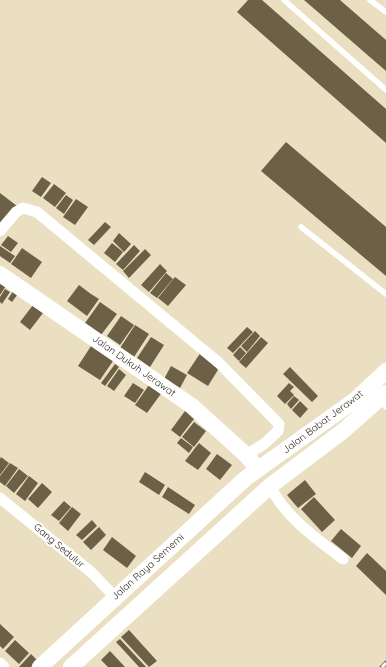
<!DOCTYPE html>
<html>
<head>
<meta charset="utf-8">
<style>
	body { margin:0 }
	canvas { display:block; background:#ebdfc1 }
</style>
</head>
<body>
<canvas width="386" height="667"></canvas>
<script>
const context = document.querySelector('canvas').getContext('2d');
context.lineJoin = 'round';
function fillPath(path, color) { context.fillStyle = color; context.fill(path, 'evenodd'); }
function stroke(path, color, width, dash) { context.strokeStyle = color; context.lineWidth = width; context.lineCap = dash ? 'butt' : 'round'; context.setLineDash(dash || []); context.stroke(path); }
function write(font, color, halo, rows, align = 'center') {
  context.font = font + ' Quicksand,sans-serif'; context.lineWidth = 4; context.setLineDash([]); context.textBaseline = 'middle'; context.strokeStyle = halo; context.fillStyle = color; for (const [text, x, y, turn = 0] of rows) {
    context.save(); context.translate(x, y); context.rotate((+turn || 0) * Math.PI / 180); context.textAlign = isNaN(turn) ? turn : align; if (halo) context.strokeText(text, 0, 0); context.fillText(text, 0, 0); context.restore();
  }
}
fillPath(new Path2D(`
	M248,0H262L386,109V143L237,12Z
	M304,0H340L386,40V71Z
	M286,142L386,227V276L261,171Z
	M42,177L51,183L41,197L32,191Z
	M54,184L66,193L55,207L43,198Z
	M0,193L17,206L0,228Z
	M66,195L73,200L64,214L56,208Z
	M76,199L88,207L75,225L63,217Z
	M105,222L111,227L94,245L88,240Z
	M119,233L131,244L124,252L113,241Z
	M8,236L18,243L11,252L1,245Z
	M112,243L123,252L115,262L104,253Z
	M134,245L140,251L123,270L116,264Z
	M0,246L15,256L10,263L0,256Z
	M22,248L42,262L31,278L11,264Z
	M145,249L151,255L129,278L123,271Z
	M160,264L167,271L149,292L141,285Z
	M166,273L173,279L157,298L150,293Z
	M175,277L186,285L168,306L158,298Z
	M0,283L6,286L0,295Z
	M79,285L91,294L79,310L67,301Z
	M15,288L20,291L12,302L8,299Z
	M5,289L10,292L2,304L0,302V297Z
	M91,294L99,299L87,316L79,310Z
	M100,302L117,314L101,335L85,323Z
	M33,305L43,313L30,330L20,322Z
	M121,316L134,325L120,345L107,336Z
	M135,325L149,334L134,357L120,348Z
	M247,327L253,332L233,353L227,348Z
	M255,331L260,336L247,352L241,346Z
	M151,337L164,345L150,367L137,358Z
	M261,337L268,343L246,368L239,362Z
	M91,346L113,361L100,380L78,366Z
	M240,347L246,353L239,361L233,355Z
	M201,352L221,365L208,386L187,373Z
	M115,364L119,367L105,386L101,383Z
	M171,366L187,375L180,388L164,379Z
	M290,367L318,396L312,402L283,374Z
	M119,369L126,375L114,391L107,386Z
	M151,382L163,391L147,413L135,405Z
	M133,383L144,390L135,403L124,396Z
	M289,383L294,387L290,391L294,395L285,404L277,396Z
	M294,396L299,400L291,409L287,404Z
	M300,401L308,409L300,418L292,410Z
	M185,411L194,419L180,437L171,430Z
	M194,422L206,431L194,447L182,437Z
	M181,438L193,447L189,453L177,443Z
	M199,443L211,453L198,470L185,461Z
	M217,454L232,465L220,480L206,469Z
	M1,457L9,463L0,475V459Z
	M10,463L18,468L5,486L0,482V476Z
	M19,469L28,476L14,493L6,486Z
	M145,472L165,485L159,495L139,482Z
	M29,476L38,483L25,501L16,494Z
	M305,480L316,494L298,508L287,495Z
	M42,483L52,492L38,508L28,499Z
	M168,487L195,505L189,514L162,497Z
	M314,497L335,520L322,532L301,509Z
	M64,501L71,507L59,521L51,515Z
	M72,507L81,514L68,531L59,523Z
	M92,520L97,526L82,540L76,535Z
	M99,527L106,535L91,550L83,542Z
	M341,529L361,546L352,558L331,541Z
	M112,537L136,556L127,568L103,550Z
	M367,553L386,571V595L356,566Z
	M0,624L14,637L3,649L0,646Z
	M129,630L157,661L149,667L121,637Z
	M120,639L146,667H139L116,642Z
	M15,640L29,653L19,664L5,651Z
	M110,651L125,667H108L101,660Z
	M31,654L37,660L31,667H19Z`), '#6c6147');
stroke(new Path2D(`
	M284,0L386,90
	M370,0L386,12
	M301,227L386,294
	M380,399L386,407`), '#fff', 5.5);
stroke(new Path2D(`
	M0,231L16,212L23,208L37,212L219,363L279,424L278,431L264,444L246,455
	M270,486C285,517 316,538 343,559
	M0,498L91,572L115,597
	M0,663L4,667`), '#fff', 11);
stroke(new Path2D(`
	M0,274L192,406L246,455L258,469
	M40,667L246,478L355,400L386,371
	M71,667L270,486L343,431L386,393`), '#fff', 16);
const rail = new Path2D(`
	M382,667L386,663`);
stroke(rail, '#645e4d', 4.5);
stroke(rail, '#fff', 3, [9]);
write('10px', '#322e22', '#fff', [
	["Jalan Dukuh Jerawat",134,366,35],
	["Jalan Babat Jerawat",323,422,-37],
	["Gang Sedulur",59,546,40],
	["Jalan Raya Sememi",148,567,-42]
]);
</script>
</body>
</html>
